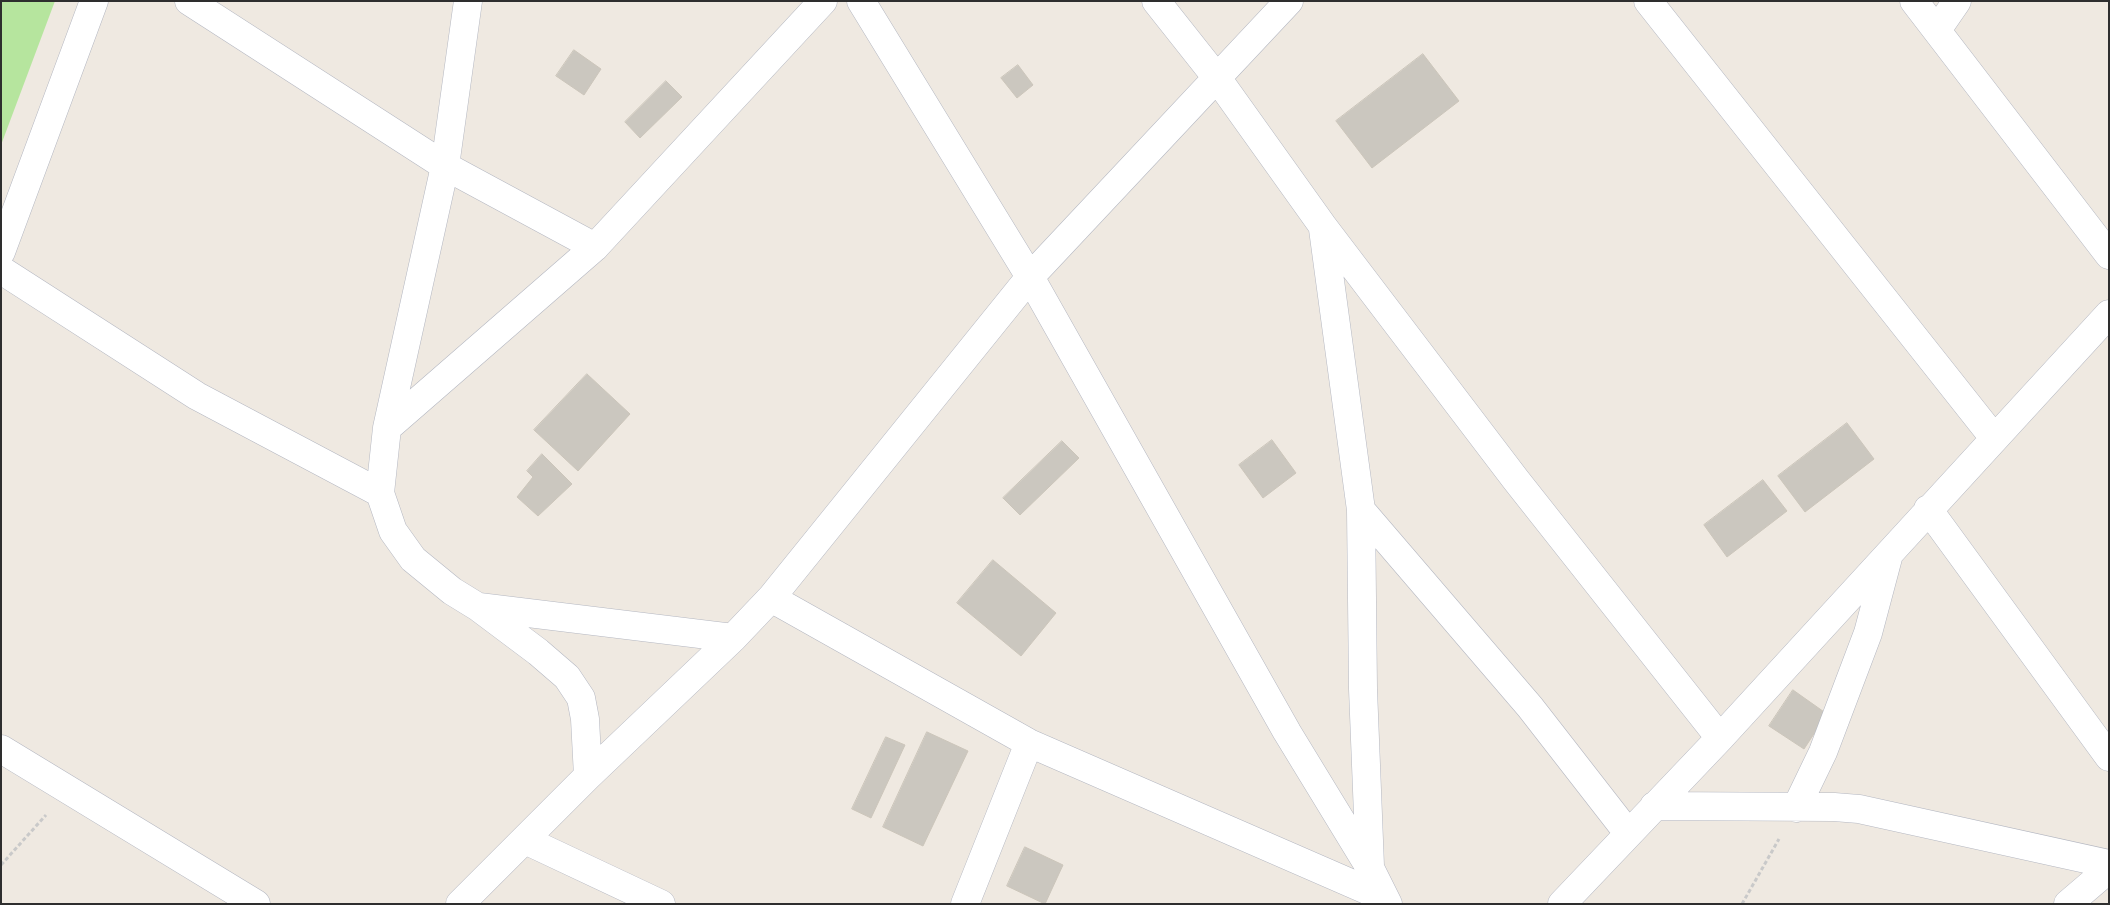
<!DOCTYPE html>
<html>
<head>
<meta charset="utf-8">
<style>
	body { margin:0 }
	#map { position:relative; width:2110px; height:905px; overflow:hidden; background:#efe9e1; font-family:"Space Grotesk",sans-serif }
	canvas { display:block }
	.frame { position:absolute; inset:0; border:2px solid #2e2e2e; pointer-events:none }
</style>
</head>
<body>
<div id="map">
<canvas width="2110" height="905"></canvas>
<div class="frame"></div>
</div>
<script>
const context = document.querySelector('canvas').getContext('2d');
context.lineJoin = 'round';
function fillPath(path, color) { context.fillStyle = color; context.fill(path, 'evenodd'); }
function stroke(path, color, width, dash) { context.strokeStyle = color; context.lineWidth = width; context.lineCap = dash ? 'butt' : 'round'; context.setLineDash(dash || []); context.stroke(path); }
fillPath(new Path2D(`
	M1,1H55L1,145Z`), '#b6e59e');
const building = new Path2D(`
	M574,50L601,69L584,95L556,76Z
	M1423,54L1459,101L1372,168L1336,121Z
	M1018,65L1033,85L1017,98L1001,78Z
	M666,81L682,97L640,138L625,122Z
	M587,374L630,414L578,471L534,430Z
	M1847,423L1874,459L1805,512L1778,476Z
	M1272,440L1296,473L1263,498L1239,465Z
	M1062,441L1079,458L1020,515L1003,498Z
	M542,454L572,484L538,516L517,497L533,477L527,471Z
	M1763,480L1787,511L1727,557L1704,525Z
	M993,560L1056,613L1021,656L957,603Z
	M1793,690L1827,714L1804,749L1769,726Z
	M927,732L968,751L923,846L883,827Z
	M886,737L905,745L871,818L852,809Z
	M1025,847L1063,865L1045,904L1007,886Z`);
fillPath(building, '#cbc7bf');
stroke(building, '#cbc5ba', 1);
const minor = new Path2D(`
	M189,1L445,166L595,247
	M861,1L1030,277L1287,732L1370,868L1388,904
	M1156,1L1217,78L1322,225L1516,480L1720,738
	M1648,1L1994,438
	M1914,1L2109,255
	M1937,30L1957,1
	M1323,229L1361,510L1363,689L1370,866
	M1,252L94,1
	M1,270L197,396L380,493L393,531L413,559L452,591L478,607L538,652L567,677L581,698L585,719L588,776
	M387,428L595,247L823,1
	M380,493L387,428L445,166L468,1
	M1928,509L2109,757
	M1361,510L1530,707L1628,833
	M771,598L1029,743L1385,898
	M479,607L733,638
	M1,749L256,904
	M1654,806L1834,807L1859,809L2109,864
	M1796,808L1823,752L1868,633L1889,554
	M525,840L661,904
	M460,904L588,776L733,638L771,598L1030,277L1289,1
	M965,904L1029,743
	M1562,904L1720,738L2109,314
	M2068,904L2109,869`);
stroke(minor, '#b4b7c1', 29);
stroke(new Path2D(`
	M1,865L46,815
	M1742,904L1779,839`), '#c9c9c9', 3, [4, 2.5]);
stroke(minor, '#fff', 28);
</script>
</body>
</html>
